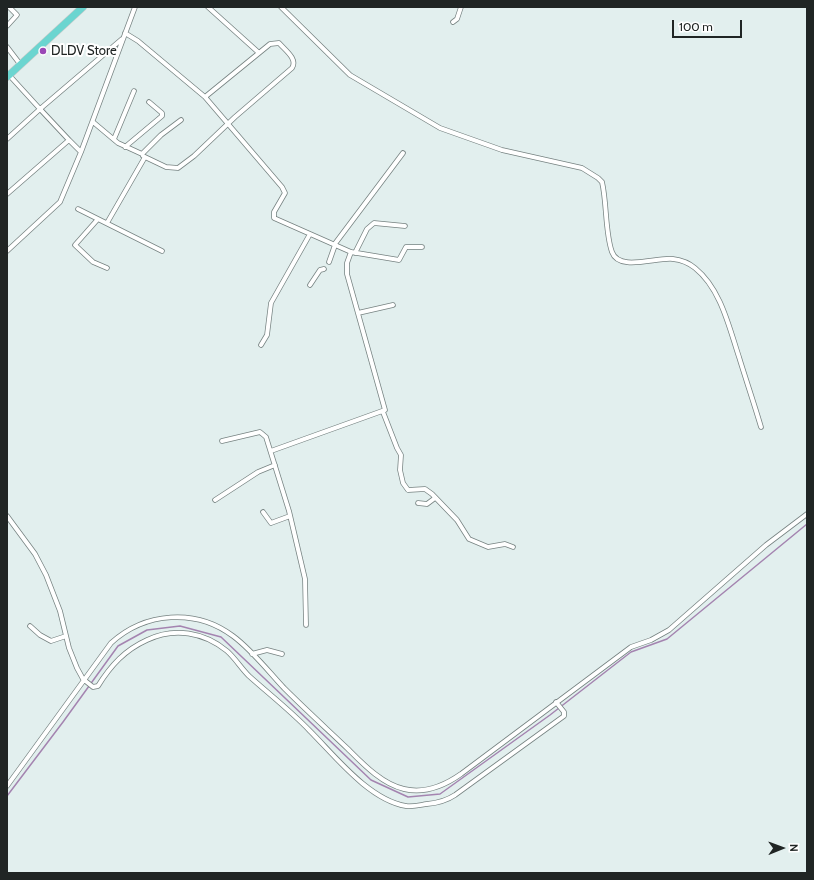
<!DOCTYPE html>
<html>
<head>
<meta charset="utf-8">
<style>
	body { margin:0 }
	#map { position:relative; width:814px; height:880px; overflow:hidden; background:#e2efee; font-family:Cabin,sans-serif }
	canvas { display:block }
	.frame { position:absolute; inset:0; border:8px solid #202524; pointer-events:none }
	.north { position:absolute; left:762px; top:828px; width:40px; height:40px; -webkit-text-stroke:3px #fff; paint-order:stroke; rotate:89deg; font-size:11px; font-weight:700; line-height:16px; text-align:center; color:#202524 }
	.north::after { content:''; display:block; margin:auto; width:14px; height:18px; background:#202524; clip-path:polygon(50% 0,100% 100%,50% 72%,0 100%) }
	.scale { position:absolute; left:672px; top:20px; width:70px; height:18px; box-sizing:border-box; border:2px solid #202524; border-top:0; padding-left:5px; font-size:12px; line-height:14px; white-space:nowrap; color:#202524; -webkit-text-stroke:3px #fff; paint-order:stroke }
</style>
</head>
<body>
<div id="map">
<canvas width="814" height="880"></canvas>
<div class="frame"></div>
<div class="north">N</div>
<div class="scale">100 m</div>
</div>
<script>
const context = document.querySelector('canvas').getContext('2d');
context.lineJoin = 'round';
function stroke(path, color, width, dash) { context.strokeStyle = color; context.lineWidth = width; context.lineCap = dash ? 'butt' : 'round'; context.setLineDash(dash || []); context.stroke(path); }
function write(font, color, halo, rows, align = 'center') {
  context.font = font + ' Cabin,sans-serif'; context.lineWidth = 4; context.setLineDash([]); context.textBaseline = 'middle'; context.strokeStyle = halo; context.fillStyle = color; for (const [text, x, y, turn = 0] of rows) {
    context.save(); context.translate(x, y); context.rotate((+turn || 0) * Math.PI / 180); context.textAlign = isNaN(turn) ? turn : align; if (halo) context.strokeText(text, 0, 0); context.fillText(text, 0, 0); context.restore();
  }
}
stroke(new Path2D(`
	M7,796L63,722L118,646L147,630L180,626L221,637L371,780L408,797L440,794L550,715L631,652L667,639L807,524`), '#a484b0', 1.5);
const street = new Path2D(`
	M208,7L258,52
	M281,7L350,75L440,128L502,150L582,168L598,178L602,182C607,203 605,233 612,252C619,272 656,257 673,259C681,260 689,263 695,268C721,289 729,327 739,357C746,380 754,403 761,427
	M453,22L457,19L461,7
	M7,26L17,15L9,7
	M125,33L138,41L205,97L282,187L285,193L274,212V218L351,252L347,263V274L385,410L271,451
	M7,47L20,64
	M9,75L40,109L122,39
	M93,122L118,143L142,154L161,135L181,120
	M7,139L40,109L69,140L7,194
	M114,139L134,91
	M69,140L81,152L135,7
	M125,147L162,116V113L149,102
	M145,157L166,167L178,168L194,156L235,117L292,68C298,59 285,50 279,43L270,44L205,97
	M78,209L162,251
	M98,219L75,245L93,262L107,268
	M107,223L145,157L143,156
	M334,245L403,153
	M7,251L60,202L81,152
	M351,252L399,260L406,247H422
	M355,253L367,229L374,223L405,226
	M329,262L335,245
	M310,285L320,270L324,269
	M358,313L393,305
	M261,345L267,335L271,303L310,234
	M383,412L397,448L401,455L400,470L403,483L408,490L425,489L432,494L457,520L469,539L488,547L505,544L513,547
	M222,441L260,432L266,437L289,511L305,579L306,625
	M215,500L258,472L275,465
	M418,503L427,504L435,498
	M263,512L271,523L290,516
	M7,516L35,554L46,575L60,611L69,648L77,668L83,679L93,687L98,686C111,665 125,650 147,640C174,627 204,632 227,651C235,658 241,668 249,676C269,694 291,711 310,731C335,756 369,800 406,806C413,807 420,805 427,804C438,803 446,801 455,795L564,716V712L556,702
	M30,626L40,635L51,641L66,636
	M252,654L267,650L282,654
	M7,786L111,643C145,612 196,608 233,636C252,650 268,671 284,688C305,709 327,729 348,749C363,764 382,784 404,789C425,794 444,786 461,774L631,647L651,640L669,630L766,545L807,514`);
const highway = new Path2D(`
	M7,77L83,7`);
stroke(street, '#768281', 5.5);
stroke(highway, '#c9cbca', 8);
stroke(street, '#fff', 4);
stroke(highway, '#6bd5d0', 7);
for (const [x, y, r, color] of [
	[43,51,4,"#9a47b6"]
]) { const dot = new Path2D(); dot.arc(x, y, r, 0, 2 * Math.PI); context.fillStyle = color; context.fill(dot); stroke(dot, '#fff', 1.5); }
write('13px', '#202524', '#fff', [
	["DLDV Store",51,51]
], 'left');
</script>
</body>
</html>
